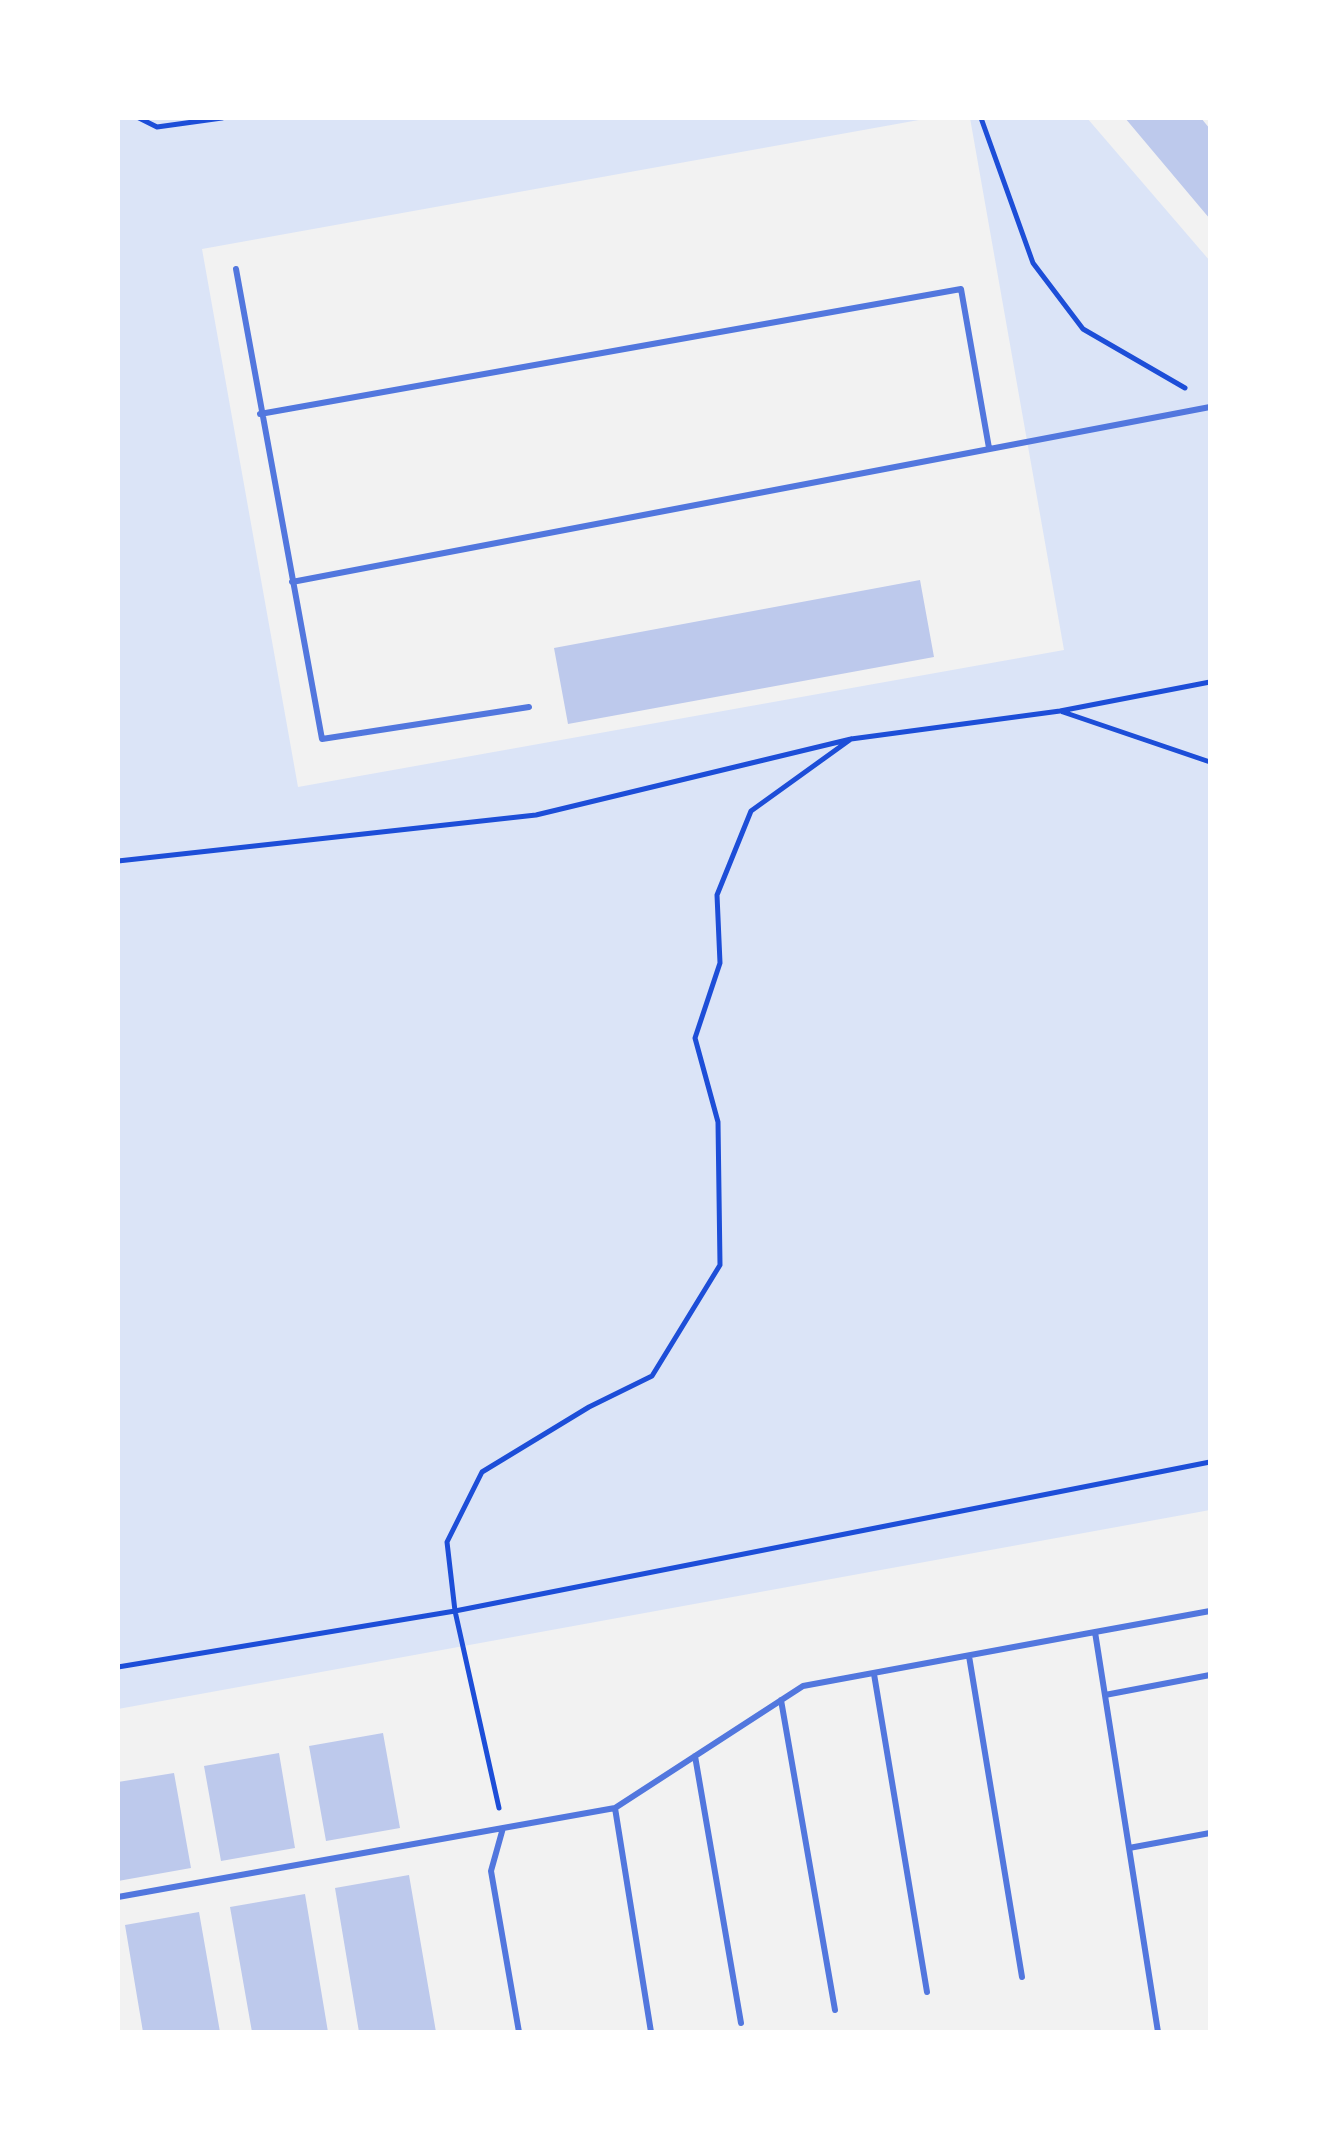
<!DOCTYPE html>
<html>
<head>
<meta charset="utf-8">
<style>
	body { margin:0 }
	#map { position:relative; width:1328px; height:2150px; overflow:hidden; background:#f2f2f2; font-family:"Work Sans",sans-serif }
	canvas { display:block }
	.frame { position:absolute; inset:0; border:120px solid #fff; pointer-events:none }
</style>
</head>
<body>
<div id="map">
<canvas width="1328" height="2150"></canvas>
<div class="frame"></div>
</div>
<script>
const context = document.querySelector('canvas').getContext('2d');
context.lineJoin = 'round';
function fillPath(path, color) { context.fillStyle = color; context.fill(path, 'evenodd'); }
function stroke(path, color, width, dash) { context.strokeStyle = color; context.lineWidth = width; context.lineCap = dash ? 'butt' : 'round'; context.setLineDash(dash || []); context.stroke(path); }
fillPath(new Path2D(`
	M118,118H930L202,249L298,787L1064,650L970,118H1087L1210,261V1510L118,1709Z`), '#dbe4f7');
fillPath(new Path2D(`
	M1125,118H1201L1210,129V219Z
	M920,580L934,657L568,724L554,648Z
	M383,1733L400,1828L326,1841L309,1746Z
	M279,1753L295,1848L221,1861L204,1766Z
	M174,1773L191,1868L118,1881V1782Z
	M409,1875L436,2032H359L335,1888Z
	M305,1894L328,2032H252L230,1907Z
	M199,1912L220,2032H143L125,1925Z`), '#bdc9ec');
stroke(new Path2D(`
	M139,118L157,127L222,118
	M981,118L1033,263L1083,329L1185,388
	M1063,712L1210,762
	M851,739L751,811L717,895L720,963L695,1038L718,1122L720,1265L652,1376L589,1407L482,1472L447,1542L455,1611L1210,1462
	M118,861L536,815L851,739L1060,711L1210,682
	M118,1667L455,1611L499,1808`), '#1d4ed8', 5);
stroke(new Path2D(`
	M236,269L322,739L529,707
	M260,414L961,289L989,448
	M292,582L1210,407
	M1095,1632L1210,1611
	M969,1656L1022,1977
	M874,1674L927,1992
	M1105,1695L1210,1675
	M781,1700L835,2010
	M695,1756L741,2023
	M615,1808L651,2032
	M503,1828L615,1808L803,1686L1095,1632L1158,2032
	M1129,1848L1210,1833
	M118,1897L503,1828L491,1871L519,2032`), '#5277de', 6);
</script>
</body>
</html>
